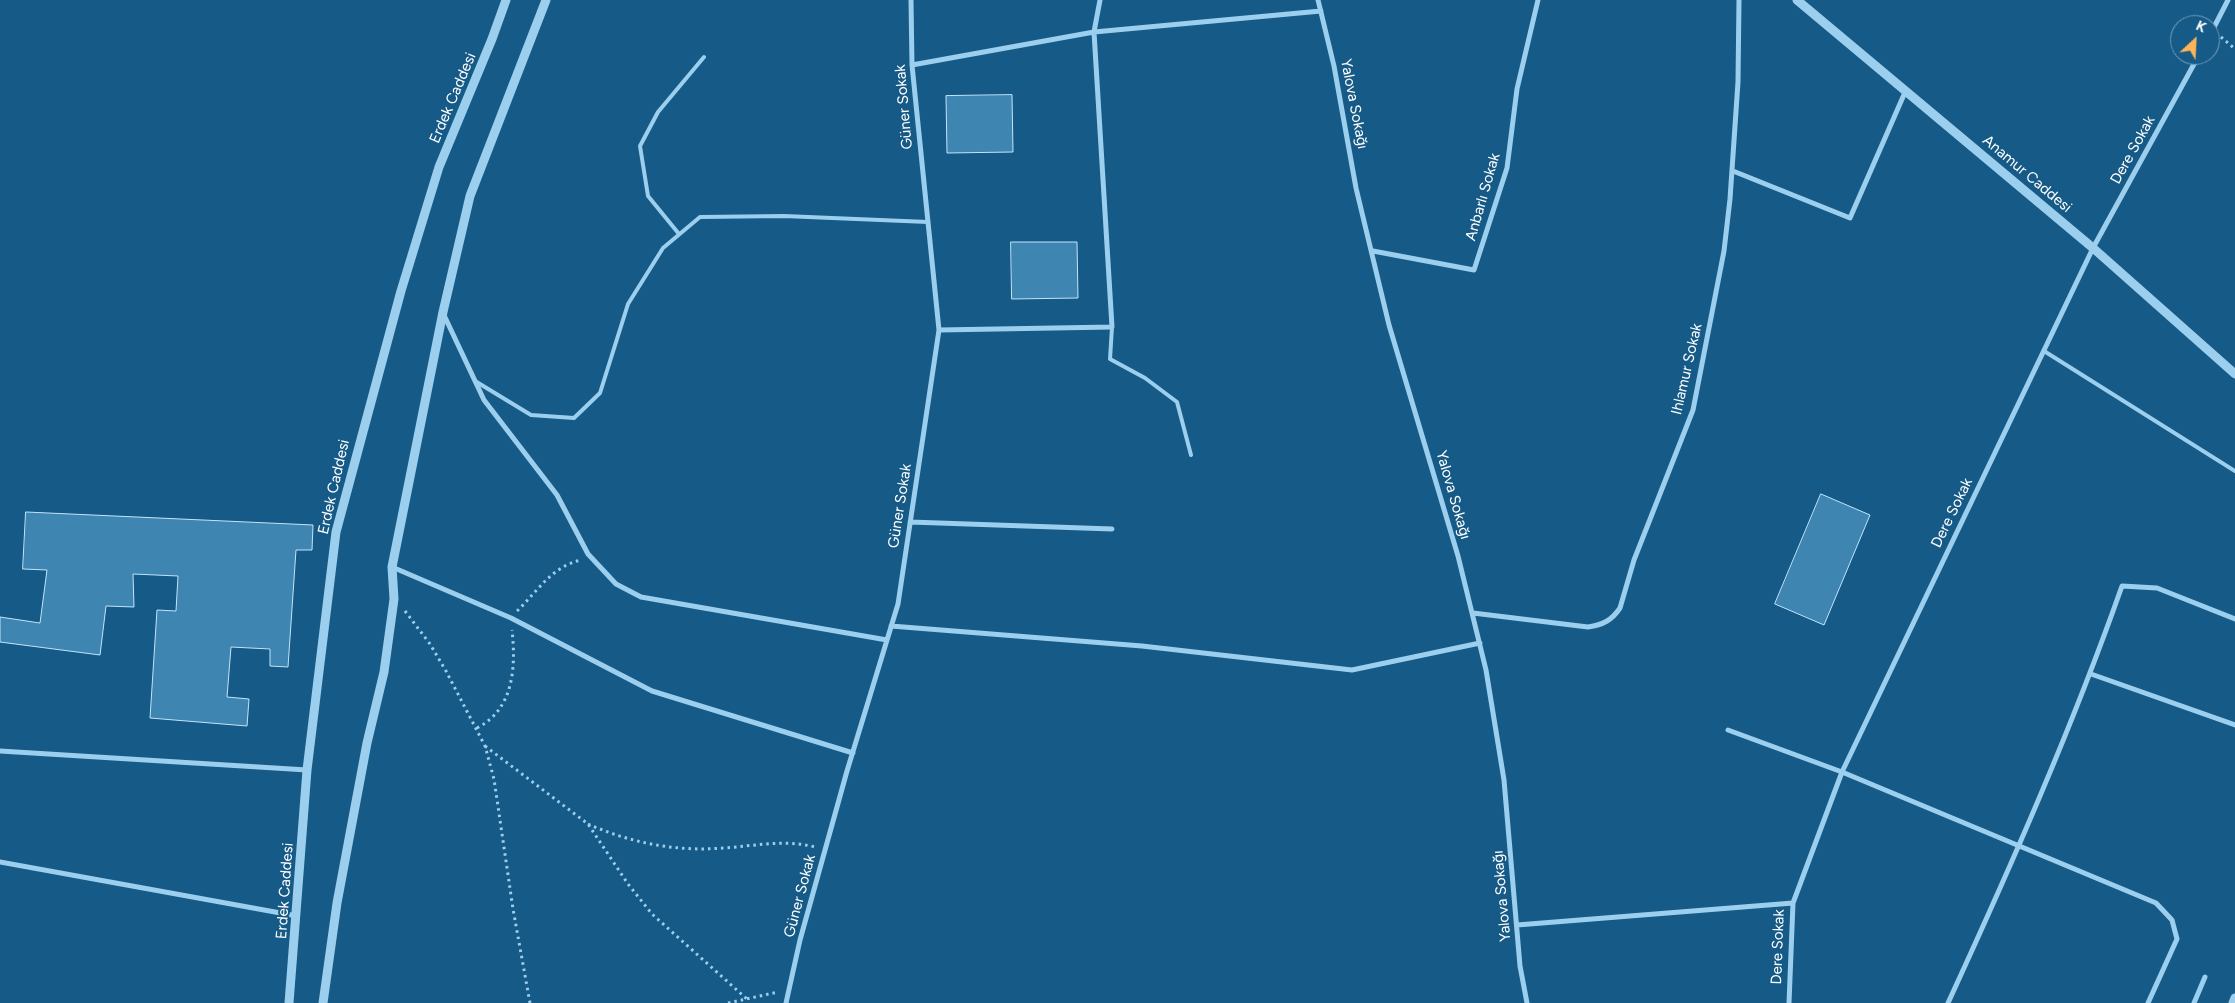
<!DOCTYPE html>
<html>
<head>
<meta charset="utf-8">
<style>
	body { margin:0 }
	#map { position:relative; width:2235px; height:1003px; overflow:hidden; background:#165a87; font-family:Figtree,sans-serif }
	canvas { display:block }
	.north { position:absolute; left:2170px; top:15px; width:50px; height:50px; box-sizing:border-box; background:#165a87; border:1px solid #739cb7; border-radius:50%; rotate:25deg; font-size:14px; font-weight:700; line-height:20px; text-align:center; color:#fff }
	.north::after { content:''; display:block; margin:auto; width:18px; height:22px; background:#ffb359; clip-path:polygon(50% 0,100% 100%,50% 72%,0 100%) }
</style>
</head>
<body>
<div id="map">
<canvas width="2235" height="1003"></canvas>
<div class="north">K</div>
</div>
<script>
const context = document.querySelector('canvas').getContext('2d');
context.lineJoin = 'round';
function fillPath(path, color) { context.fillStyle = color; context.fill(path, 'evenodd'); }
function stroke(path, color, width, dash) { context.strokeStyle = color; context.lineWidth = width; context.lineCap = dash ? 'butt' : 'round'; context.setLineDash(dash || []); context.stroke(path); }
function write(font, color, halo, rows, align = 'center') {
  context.font = font + ' Figtree,sans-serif'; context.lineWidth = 4; context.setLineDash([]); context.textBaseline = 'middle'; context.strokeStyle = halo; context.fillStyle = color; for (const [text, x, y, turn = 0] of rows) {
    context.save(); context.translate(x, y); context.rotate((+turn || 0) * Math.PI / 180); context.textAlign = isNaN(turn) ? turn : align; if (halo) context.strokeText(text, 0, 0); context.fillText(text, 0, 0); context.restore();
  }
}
const building = new Path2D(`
	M1012,95L1013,152L947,153L946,96Z
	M1011,242H1077L1078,298L1012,299Z
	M1821,494L1870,515L1824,625L1775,604Z
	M26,512L313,525L312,550H296L288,667L270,666V649L231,647L227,697L249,699L247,726L150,718L157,610L176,611L178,576L133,574L134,607L106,606L100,655L0,642V617L40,623L47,570L23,569Z`);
fillPath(building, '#3e85b1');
stroke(building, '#c2e5fa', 1);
stroke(new Path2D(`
	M2221,37L2235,49
	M405,611L430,644L446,671L485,746L494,779L513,909L530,1003
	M517,611C538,591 551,567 581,560
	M477,728C514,709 516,667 512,630
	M485,746L588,824L628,884L652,914L748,1000
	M588,824C631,843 677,852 723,848C755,846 784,839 815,847
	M728,1003L778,992`), '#9ccfee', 3, [2.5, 4]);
stroke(new Path2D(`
	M679,234L648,196L640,146L658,112L704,57
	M1112,327L1110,359L1145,378L1177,402L1191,455
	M2044,351L2235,471
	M475,381L531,415L574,418L600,393L628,304L663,248L700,217L784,216L928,222`), '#9ccfee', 4);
stroke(new Path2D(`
	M1318,0L1334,66L1356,188L1389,325L1458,556L1486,670L1504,780L1520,966L1527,1003
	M2210,35L2228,0
	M912,65L1094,32L1321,11
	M1733,171L1850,218L1906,90
	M1373,251L1474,270L1507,168L1517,89L1538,0
	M443,313L484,400L557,495L588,554L616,584L641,597L887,640
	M939,330L1112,327L1094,32L1100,0
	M910,522L1112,529
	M392,567L511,618L652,691L853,753
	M1473,613L1588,627C1603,625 1612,620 1620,608L1634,560L1693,410L1724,251L1730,199L1738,82L1739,0
	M891,626L1142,646L1352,670L1480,643
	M2091,674L2235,725
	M1728,730L1842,772L2156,903L2172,920L2177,939L2148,1003
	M0,751L307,770
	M0,862L297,916
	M1517,925L1793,903
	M786,1003L800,940L847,771L898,604L939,330L912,65L911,0
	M1789,1003L1793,903L1842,772L2093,248L2199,55
	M1948,1003C2011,866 2072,728 2122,586L2157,588L2235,619
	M2194,1003L2205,977`), '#9ccfee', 5);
stroke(new Path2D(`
	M1797,0L2093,248L2235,374
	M289,1003L307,770L336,532L401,291L439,167L492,39L506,0
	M323,1003L337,903L367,743L384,672L394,599L392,567L443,312L470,196L546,0
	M2233,1003L2235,998`), '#9ccfee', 9);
write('15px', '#fff', '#165a87', [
	["Erdek Caddesi",453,98,-67],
	["Yalova Sokağı",1354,104,79],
	["Güner Sokak",904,107,-95],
	["Dere Sokak",2133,150,-61],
	["Anamur Caddesi",2027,174,40],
	["Anbarlı Sokak",1483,197,-74],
	["Ihlamur Sokak",1687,369,-77],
	["Erdek Caddesi",334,487,-77],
	["Yalova Sokağı",1453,495,74],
	["Güner Sokak",900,506,-81],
	["Dere Sokak",1952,513,-64],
	["Erdek Caddesi",285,891,-86],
	["Güner Sokak",800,896,-75],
	["Yalova Sokağı",1502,896,-95],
	["Dere Sokak",1778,947,-88]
]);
</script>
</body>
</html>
